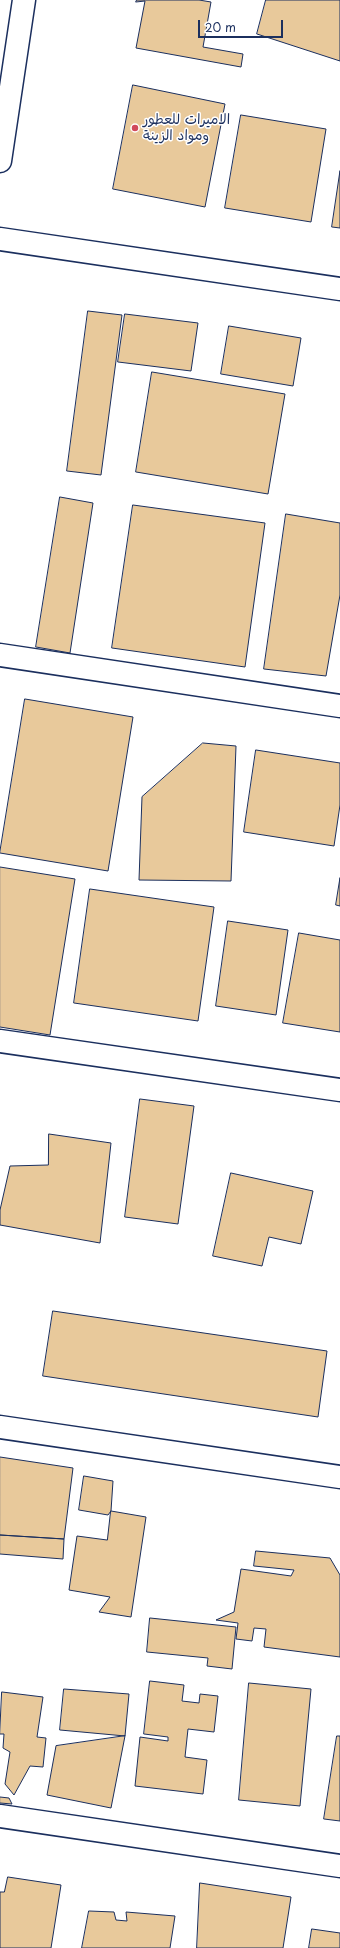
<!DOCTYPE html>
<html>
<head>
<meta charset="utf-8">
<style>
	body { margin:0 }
	#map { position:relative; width:340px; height:1948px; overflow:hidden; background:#fff; font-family:"Playpen Sans",sans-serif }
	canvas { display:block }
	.scale { position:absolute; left:198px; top:20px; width:85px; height:18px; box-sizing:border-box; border:2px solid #1b2f5e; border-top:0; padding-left:5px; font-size:12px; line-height:14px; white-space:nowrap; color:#1b2f5e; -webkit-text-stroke:3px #fff; paint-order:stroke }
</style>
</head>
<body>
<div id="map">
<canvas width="340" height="1948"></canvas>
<div class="scale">20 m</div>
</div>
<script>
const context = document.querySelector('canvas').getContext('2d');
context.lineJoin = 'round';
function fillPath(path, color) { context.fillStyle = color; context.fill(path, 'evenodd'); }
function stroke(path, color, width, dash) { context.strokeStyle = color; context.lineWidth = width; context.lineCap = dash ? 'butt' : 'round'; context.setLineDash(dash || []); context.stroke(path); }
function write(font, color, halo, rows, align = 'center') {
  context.font = font + ' "Playpen Sans","Playpen Sans Arabic",sans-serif'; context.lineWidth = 3; context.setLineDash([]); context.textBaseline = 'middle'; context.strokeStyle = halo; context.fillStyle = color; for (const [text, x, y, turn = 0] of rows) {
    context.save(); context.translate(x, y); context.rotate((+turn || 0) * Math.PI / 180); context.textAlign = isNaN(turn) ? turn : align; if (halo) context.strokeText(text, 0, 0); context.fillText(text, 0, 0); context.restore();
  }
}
const building = new Path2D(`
	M137,0H199L211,2L203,47L243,54L241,67L136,48L145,1L136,2Z
	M266,0H340V61L257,34Z
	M133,85L225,104L205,207L113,189Z
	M241,115L326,129L311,222L225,208Z
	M340,171V228L332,227Z
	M88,311L122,315L101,475L67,471Z
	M125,314L198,323L191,371L118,362Z
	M229,326L301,338L293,386L221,374Z
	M152,372L285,394L268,494L136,472Z
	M60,497L93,503L70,653L36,647Z
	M133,505L265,523L245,667L112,648Z
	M286,514L340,523V595L326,676L264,669Z
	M25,699L133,717L108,871L0,853Z
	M203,743L236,746L231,881L139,880L142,797Z
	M256,750L340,763V805L334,846L244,832Z
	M0,867L75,879L50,1035L0,1027Z
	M340,878V906L336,905Z
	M90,889L214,907L198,1021L74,1003Z
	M228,921L288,930L276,1015L216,1006Z
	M299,933L340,940V1032L283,1023Z
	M140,1099L194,1106L178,1224L125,1217Z
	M49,1134L111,1143L100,1243L0,1225V1210L10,1166L48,1165Z
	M231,1173L313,1191L301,1244L269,1237L262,1266L213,1256Z
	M53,1311L327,1351L318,1417L43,1376Z
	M0,1457L73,1468L64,1539L0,1535Z
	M84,1476L113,1481L111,1511L108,1515L79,1510Z
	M111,1511L146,1517L131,1617L99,1612L110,1597L69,1590L77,1536L107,1540Z
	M0,1535L64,1539L63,1559L0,1554Z
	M256,1551L330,1558L340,1575V1657L264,1647L266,1629L254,1628L252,1641L236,1639L238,1623L216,1620L234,1612L241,1569L291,1576L294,1570L254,1566Z
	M150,1618L236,1627L232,1669L207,1666L208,1658L147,1652Z
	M150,1681L184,1685L182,1701L199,1703L200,1694L218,1696L214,1732L188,1729L185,1757L207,1760L203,1794L135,1786L140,1737L168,1741V1737L144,1734Z
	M249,1683L311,1689L300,1806L239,1800Z
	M64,1689L129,1694L125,1736L60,1730Z
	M2,1692L43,1697L37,1737L46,1738L43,1767L30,1766L14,1795L5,1784L10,1752L3,1748L4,1734H0Z
	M125,1736L111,1808L47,1795L56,1746Z
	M337,1736H340V1821L324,1819Z
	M0,1797L9,1798L12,1804L0,1803Z
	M8,1877L61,1885L51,1948H0V1892H4Z
	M200,1883L291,1897L283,1948H197Z
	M89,1911L114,1912L116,1920L127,1921L126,1912L175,1916L170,1948H82Z
	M312,1929L340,1933V1948H309Z`);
fillPath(building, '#e8c99b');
stroke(building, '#1b2f5e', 1);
const minor = new Path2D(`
	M0,239L340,289
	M0,655L340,706
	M0,1041L340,1090
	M0,1427L340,1477
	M0,1816L340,1866`);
const trunk = new Path2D(`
	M0,161L24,0`);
stroke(minor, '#1b2f5e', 25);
stroke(trunk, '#1b2f5e', 25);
stroke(minor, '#fff', 22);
stroke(trunk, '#fff', 22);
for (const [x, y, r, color] of [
	[135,128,4,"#d1495b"]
]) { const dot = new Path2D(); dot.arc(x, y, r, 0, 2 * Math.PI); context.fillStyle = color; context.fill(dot); stroke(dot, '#fff', 1.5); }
write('14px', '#1b2f5e', '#fff', [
	["الاميرات للعطور",143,120],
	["ومواد الزينة",143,136]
], 'left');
</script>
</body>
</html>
